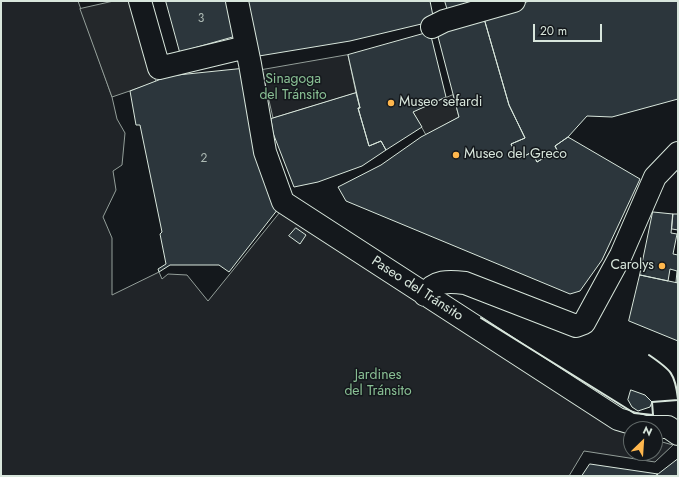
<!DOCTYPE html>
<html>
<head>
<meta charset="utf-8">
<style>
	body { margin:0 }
	#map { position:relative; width:679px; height:477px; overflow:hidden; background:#14181c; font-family:Jost,sans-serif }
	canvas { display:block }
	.frame { position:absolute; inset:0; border:2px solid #d8e6dc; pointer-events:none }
	.north { position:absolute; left:623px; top:421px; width:40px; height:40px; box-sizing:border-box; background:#14181c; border:1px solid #626a69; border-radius:50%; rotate:25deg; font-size:11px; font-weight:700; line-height:16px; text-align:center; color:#d8e6dc }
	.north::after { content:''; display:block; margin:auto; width:14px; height:18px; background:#ffb74d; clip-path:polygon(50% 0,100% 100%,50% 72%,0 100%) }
	.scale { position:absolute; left:533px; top:24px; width:69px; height:18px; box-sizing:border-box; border:2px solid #d8e6dc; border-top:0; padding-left:5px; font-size:12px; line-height:14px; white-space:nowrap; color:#d8e6dc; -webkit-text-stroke:3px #14181c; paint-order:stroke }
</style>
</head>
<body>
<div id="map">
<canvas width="679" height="477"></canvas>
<div class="frame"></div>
<div class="north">N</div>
<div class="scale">20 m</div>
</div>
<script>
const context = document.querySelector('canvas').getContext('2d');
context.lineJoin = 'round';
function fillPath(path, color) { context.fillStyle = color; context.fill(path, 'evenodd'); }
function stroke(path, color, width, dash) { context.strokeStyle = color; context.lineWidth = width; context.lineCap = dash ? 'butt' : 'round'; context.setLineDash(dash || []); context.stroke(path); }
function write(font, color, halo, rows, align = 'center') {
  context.font = font + ' Jost,sans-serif'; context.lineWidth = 3; context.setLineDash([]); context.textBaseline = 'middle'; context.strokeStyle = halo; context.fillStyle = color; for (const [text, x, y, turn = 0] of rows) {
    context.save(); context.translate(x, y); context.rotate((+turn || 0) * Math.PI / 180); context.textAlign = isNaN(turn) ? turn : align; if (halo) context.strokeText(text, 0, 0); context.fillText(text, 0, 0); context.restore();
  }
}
const green = new Path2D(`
	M1,1H78L112,97L117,119L125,133L122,165L113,171L116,190L103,217L112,238V295L159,272L162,279L168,274L187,275L208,301L280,212L631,433V453H655V440L673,445L655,462L584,451L569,476H1Z
	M348,55L356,93L273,118L262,70Z`);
fillPath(green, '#202428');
stroke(green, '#939e99', 1);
const parking = new Path2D(`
	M114,1H130L156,82L112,97L80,9Z
	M453,95L459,117L426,135L413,112Z`);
fillPath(parking, '#24282b');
stroke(parking, '#939e99', 1);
const building = new Path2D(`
	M166,1H226L236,36L180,52Z
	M245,1H430L434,21L350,41L259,56Z
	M445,1H495L449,14Z
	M530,1H678V99L612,117L587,116L568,137L555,146L557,150L537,162L532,152L519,159L511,144L525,138L509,105L483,15Z
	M483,15L509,105L525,138L511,144L519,159L532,152L537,162L557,150L555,146L568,137L640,179L602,260L580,291L570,294L346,201L338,187L381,165L421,137L459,117L436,29Z
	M430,32L446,97L413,112L422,127L386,150L381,141L369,146L358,108H360L348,55Z
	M240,69L268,193L278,209L229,272L219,265H170L159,272L158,269L166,264L160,234L162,232L140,125H136L130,91L169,76Z
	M356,93L360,108H358L369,146L381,141L386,150L362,166L318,182L294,187L273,133L271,119Z
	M653,212L673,214L671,233L677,234L673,254L678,255V283L676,282L677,271L670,269L668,281L640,275Z
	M673,214H678V230L672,229Z
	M296,228L306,235L300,244L289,236Z
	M640,275L678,283V341L629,321Z
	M631,390L645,395L652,402L650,407L638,411L632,407L628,400Z
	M678,459V476H655L658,474Z
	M590,464L658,474L655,476H582Z`);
fillPath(building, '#2c363c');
stroke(building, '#d8e6dc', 1);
const minor = new Path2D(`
	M140,1L159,68L246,47
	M237,1L250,64L265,152L283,202L618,419L645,427H668L678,434
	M432,27L444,21L514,1
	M425,295C434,280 449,281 465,283L576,326L584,323L621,255L655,177L678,153`);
stroke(minor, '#d8e6dc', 24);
stroke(minor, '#14181c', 22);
stroke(new Path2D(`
	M481,318L634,413L653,415L652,402L678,400
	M649,355C671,370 675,373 678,399`), '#d8e6dc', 2);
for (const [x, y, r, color] of [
	[391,103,4,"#ffb74d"],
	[456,155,4,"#ffb74d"],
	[662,266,4,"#ffb74d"]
]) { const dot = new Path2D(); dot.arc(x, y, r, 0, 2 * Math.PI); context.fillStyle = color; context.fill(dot); stroke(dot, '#14181c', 1.5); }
write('12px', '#adbab4', null, [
	["3",201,19],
	["2",204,159]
]);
write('14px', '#8ac095', '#14181c', [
	["Sinagoga",293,80],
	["del Tránsito",293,96],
	["Jardines",378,376],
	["del Tránsito",378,392]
]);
write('14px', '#d8e6dc', '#14181c', [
	["Museo sefardi",399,103],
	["Museo del Greco",464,155],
	["Carolys",654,266,"right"]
], 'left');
write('14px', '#d8e6dc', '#14181c', [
	["Paseo del Tránsito",417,289,33]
]);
</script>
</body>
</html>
